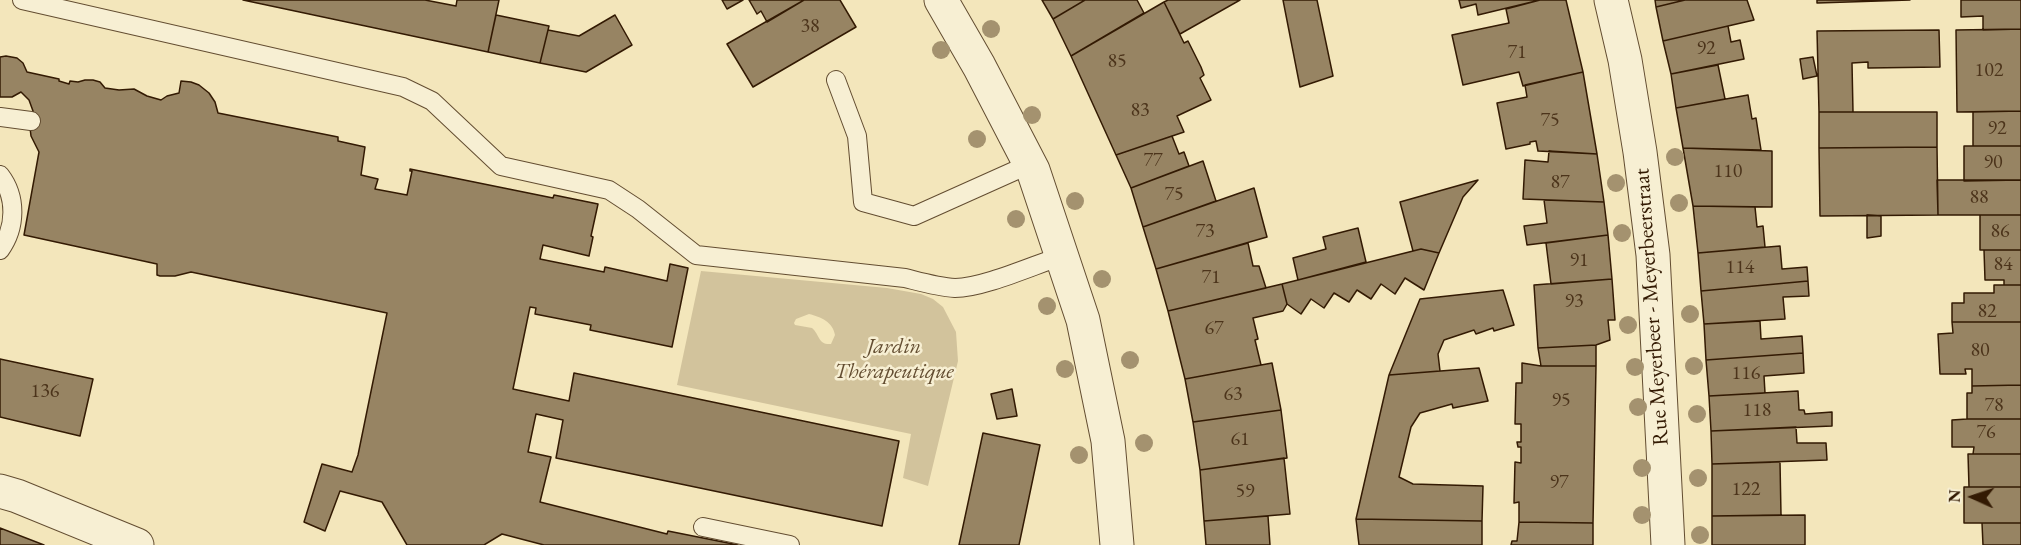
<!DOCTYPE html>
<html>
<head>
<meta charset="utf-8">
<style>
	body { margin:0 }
	#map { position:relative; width:2021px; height:545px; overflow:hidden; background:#f3e6bb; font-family:"EB Garamond",serif }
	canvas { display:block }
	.north { position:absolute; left:1943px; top:467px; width:60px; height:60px; -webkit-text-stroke:4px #f7efd3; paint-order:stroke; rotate:273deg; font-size:16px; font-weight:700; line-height:24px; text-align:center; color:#331a03 }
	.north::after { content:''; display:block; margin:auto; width:21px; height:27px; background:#331a03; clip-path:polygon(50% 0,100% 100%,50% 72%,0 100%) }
</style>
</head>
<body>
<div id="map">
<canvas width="2021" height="545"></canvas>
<div class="north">N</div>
</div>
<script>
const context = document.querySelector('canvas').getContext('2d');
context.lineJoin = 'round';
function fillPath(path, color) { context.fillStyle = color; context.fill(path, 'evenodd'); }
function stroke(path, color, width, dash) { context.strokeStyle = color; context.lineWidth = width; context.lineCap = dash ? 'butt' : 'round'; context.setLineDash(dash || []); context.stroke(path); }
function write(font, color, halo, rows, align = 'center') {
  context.font = font + ' "EB Garamond",serif'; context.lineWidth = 5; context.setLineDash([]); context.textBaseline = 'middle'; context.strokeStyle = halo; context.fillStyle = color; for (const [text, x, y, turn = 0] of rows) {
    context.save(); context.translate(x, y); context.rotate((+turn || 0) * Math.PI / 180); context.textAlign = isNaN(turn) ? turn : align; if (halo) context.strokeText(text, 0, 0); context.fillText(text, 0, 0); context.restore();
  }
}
fillPath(new Path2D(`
	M701,271L887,288L921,294L933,299L943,307L956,332L958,361L928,486L903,478L911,434L677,385ZM809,314C821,317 833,322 835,335L831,344C818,345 820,335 812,328L795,325L794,323L796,319Z`), '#d2c39c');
const building = new Path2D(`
	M243,0H425L456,6L457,0H499L488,52Z
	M722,0H743L727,9Z
	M749,0H804L767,22L761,11L757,14Z
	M804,0H840L856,27L753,87L727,44Z
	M1042,0H1085L1053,19Z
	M1085,0H1137L1144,13L1071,56L1053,19Z
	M1168,0H1240L1180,34L1164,2Z
	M1283,0H1317L1333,76L1300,87Z
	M1459,0H1540L1478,15L1476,4L1461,8Z
	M1540,0H1566L1583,72L1523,86L1519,72L1463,85L1452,35L1509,23L1506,9Z
	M1655,0H1685L1656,7Z
	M1685,0H1747L1754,20L1663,41L1656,7Z
	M1817,0H1910L1817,3Z
	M1961,0H2021V29L1983,30V16L1961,17Z
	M1164,2L1184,43L1188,41L1201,67L1204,75L1200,78L1211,100L1177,116L1184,132L1116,155L1071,56Z
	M496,15L549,26L540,63L488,52Z
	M615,15L632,45L586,72L540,63L548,30L579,36Z
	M1728,26L1731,42L1740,40L1744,59L1671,74L1663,41Z
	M2021,29V111L1957,112L1956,30Z
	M1939,30L1940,67L1868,68V62L1852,63L1853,112H1819L1817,31Z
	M6,56L17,58L23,63L27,72L59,79V81L69,84L70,81L78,82L85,80H93L100,82L105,88L119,90L134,89L147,96L161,100L167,96L179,93L181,81L191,82L199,85L209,93L215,102L218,113L338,137V141L365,147L361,175L378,179L375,189L407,195L412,171H410V169L553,198L554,195L598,204L591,236L593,237L589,256L543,245L540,259L604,272L605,267L667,281L670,264L688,268L672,347L590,330L591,325L535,314L536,308L530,307L513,389L569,401L574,373L899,441L882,526L556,458L563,420L536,414L528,452L551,457L540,502L667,534L668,531L738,545H544L502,534L484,545H407L382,502L340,491L325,531L304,522L322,464L352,472L358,455L387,313L191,272L175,276H160L157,275V264L24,235L39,152L31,136L30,128L33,111L29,100L21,92L12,97H0V57Z
	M1813,57L1817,76L1803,79L1800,59Z
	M1718,65L1725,99L1676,108L1671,74Z
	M1583,72L1597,154L1538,151L1536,141L1530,142V144L1506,149L1497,103L1527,97L1525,85Z
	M1748,95L1752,119L1756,118L1761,150L1683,148L1676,108Z
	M2021,111V146H1973V112Z
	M1819,112H1937V147L1819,148Z
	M1172,136L1179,154L1184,152L1189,166L1131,188L1116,155Z
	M1964,146H2021V180L1964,181Z
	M1937,147L1938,215L1820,216L1819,148Z
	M1683,148L1772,151V207L1693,206Z
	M1549,151L1597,154L1604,202L1523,199L1525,160L1548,162Z
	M1203,161L1216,201L1143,227L1131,188Z
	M1478,180L1463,197L1439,253L1421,249L1413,251L1400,202Z
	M1937,180H2021V215H1938Z
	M1254,188L1267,237L1156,269L1143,227Z
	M1544,200L1604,202L1608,235L1527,245L1524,226L1547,223Z
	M1693,206L1755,207L1757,227L1763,226L1765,247L1698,253Z
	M1867,215L1881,216V236L1867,238Z
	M1980,215H2021V250H1980Z
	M1358,228L1366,262L1298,280L1293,258L1326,249L1323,237Z
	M1608,235L1612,279L1551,284L1546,243Z
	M1248,243L1253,266H1259L1266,288L1168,311L1156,269Z
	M1780,246L1782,269L1807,267L1808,281L1701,291L1698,253Z
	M1421,249L1439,253L1424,290L1405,278L1395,294L1381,284L1371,299L1357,290L1349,302L1334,293L1324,308L1311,299L1301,314L1287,304L1282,284Z
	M1984,250H2021V285H2004V280H1985Z
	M1612,279L1615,320H1608L1610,340L1596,345L1538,348L1534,285Z
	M1808,281L1809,296L1783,297L1785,319L1704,324L1701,291Z
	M1282,284L1287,304L1283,311L1253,318L1258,339L1255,340L1261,365L1185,379L1168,311Z
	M1994,285H2021V322H1952V303H1964V293H1994Z
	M1503,290L1514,325L1494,331L1493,328L1476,334L1474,330L1444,340L1438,354L1440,371L1389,375L1420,299Z
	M1760,321L1761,339L1802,336L1803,353L1706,360L1704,324Z
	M1952,322H2021V385L1972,386V369H1965L1966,374H1940L1938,334L1953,333Z
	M1596,345V366H1541L1538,348Z
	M1803,353L1804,373L1764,376L1765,393L1709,396L1706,360Z
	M0,359L93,379L80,436L0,417Z
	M1272,363L1281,410L1193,422L1185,379Z
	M1522,363L1541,366H1596L1593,523L1519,522V502L1514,503L1515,462L1521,463V447H1518L1517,442H1521V424H1515L1516,383H1522Z
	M1479,368L1488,401L1453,408L1452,404L1420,413L1411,427L1399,477L1413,484L1483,486L1482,521L1356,519L1389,375Z
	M2021,385V419H1967V393H1972V386Z
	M1012,389L1017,416L997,419L991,394Z
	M1798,391L1799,410H1804L1805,414L1832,412V426L1711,431L1709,396Z
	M1281,410L1287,458L1200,470L1193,422Z
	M1967,419H2021V454H1973L1974,447H1952V420Z
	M1796,427L1797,443H1826L1827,460L1712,464L1711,431Z
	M983,433L1040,445L1019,545H959Z
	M1968,454H2021V487H1969Z
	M1284,458L1290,514L1204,521L1200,470Z
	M1780,462L1781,515L1712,516V464Z
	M1964,487H2021V523H1964Z
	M1805,515V545H1712V516Z
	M1268,516L1270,545H1206L1204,521Z
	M1356,519L1482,521V545H1359Z
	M1519,522L1593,523V545H1511L1512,541H1517Z
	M1982,523H2021V545H1983Z
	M0,528L44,545H0Z`);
fillPath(building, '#978463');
stroke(building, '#331a03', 1.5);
const service = new Path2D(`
	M22,0L403,87L432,101L501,166L609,190L638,209L696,255L905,278C921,282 938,287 955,288C983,288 1034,265 1062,256
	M836,80L857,136L863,202L914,216L1030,164
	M0,117L31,121
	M0,175C17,197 16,228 0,250
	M703,527L790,545`);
const minor = new Path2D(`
	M1611,0L1625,60L1640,152L1653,255L1668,545
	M0,491L17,496L137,545`);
const tertiary = new Path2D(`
	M941,0L979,66L1033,170L1083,320L1108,441L1117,545`);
stroke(service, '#634d31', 20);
stroke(minor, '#634d31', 35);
stroke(tertiary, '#634d31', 35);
stroke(service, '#f7efd3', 18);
stroke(minor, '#f7efd3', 33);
stroke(tertiary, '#f7efd3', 33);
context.fillStyle = '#a4926f';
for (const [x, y] of [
	[991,29],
	[941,50],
	[1032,115],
	[977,139],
	[1675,157],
	[1616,183],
	[1075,201],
	[1679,203],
	[1016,219],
	[1622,233],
	[1102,279],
	[1047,306],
	[1690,314],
	[1628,325],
	[1130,360],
	[1694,366],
	[1635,367],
	[1065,369],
	[1638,407],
	[1697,414],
	[1144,443],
	[1079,455],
	[1642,468],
	[1698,478],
	[1642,515],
	[1700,535]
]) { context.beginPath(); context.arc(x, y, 9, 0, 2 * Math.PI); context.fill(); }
write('20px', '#4c341b', null, [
	["38",810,27],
	["92",1706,49],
	["71",1517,53],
	["85",1117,62],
	["102",1989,71],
	["83",1140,111],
	["75",1550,121],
	["92",1997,129],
	["77",1153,161],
	["90",1993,163],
	["110",1728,172],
	["87",1560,183],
	["75",1174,195],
	["88",1979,198],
	["73",1205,232],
	["86",2000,232],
	["91",1579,261],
	["84",2003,265],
	["114",1740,268],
	["71",1211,278],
	["93",1574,302],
	["82",1987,312],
	["67",1214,329],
	["80",1980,351],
	["116",1746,374],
	["136",45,392],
	["63",1233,395],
	["95",1561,401],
	["78",1994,406],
	["118",1757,411],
	["76",1986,433],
	["61",1240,440],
	["97",1559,483],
	["122",1746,490],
	["59",1245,492]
]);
write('22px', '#331a03', '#f7efd3', [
	["Rue Meyerbeer - Meyerbeerstraat",1652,307,-94]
]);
write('italic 22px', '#634d31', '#f7efd3', [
	["Jardin",894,347],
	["Thérapeutique",894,372]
]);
</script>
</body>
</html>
